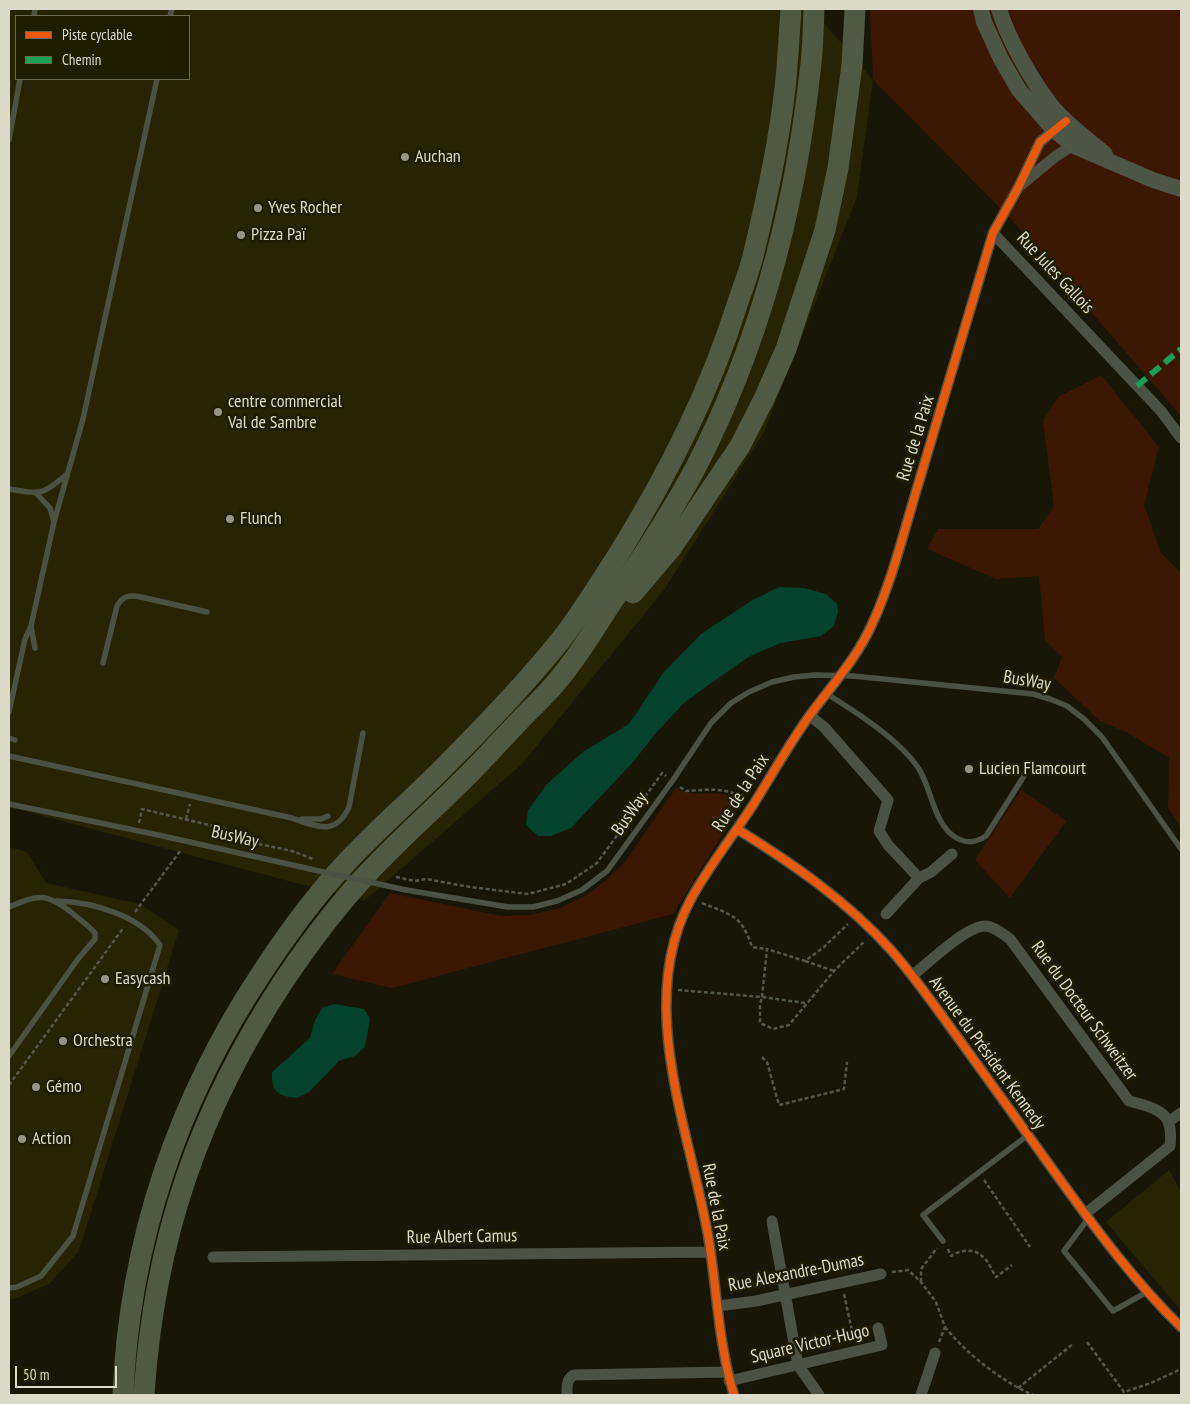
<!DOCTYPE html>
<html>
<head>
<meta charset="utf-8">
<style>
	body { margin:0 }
	#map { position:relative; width:1190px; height:1404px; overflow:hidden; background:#181707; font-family:"PT Sans Narrow",sans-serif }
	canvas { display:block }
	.frame { position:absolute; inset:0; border:10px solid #dcdbc9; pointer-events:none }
	.legend { position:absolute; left:15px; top:15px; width:175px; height:65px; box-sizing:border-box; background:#1f1d00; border:1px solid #6b6950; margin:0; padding:6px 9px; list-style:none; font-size:15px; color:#dcdbc9 }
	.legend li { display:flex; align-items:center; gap:10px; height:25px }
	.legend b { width:25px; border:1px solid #6b6950 }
	.scale { position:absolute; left:15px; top:1366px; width:102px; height:22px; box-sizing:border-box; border:2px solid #dcdbc9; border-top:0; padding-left:6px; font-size:15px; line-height:18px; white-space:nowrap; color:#dcdbc9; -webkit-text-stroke:4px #1f1d00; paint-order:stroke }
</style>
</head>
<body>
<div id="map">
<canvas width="1190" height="1404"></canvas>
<div class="frame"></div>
<ul class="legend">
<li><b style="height:6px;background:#e8590c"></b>Piste cyclable</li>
<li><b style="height:6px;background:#1a9f57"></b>Chemin</li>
</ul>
<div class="scale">50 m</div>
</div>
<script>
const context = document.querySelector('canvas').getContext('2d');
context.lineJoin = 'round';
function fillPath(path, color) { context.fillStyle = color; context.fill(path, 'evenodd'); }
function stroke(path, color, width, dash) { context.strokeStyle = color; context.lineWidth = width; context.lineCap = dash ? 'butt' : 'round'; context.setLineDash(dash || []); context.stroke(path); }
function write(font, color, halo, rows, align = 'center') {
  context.font = font + ' "PT Sans Narrow",sans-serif'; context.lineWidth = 5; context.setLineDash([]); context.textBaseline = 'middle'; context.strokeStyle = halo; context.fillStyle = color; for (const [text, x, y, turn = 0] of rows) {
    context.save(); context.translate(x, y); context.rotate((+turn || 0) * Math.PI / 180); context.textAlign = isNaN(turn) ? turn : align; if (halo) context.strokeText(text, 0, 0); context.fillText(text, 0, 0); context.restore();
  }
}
fillPath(new Path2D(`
	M9,9H812L873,80L857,197L764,432L664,590L522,764L364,901L9,807ZM16,16H189V79H16Z
	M9,847L27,852L46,883L140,904L179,930L79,1251L49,1284L14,1299H9Z
	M1169,1170L1181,1192V1311L1106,1222Z`), '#272401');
fillPath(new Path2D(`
	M870,9H1181V416L1009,217L873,80Z
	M1101,375L1159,447L1144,505L1161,553L1181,573V828L1168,808L1169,758L1128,733L1100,721L1054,678L1062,657L1045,640L1039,576L996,579L927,549L938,529H1038L1054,506L1043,421L1058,397Z
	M676,788C698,801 718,785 742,803L673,914L392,988L332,974L390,893L501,916L530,915L560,908L587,895L605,881L624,863Z
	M1021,790L1066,821L1010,898L975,860Z`), '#3c1803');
fillPath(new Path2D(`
	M779,587L804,588L826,594L837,604L838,612L834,626L821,636L781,643L750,656L714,681L684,703L655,734L634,761L571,828L551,836H538L526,825L528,810L547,784L584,751L629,724L663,673L701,634L751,601Z
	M334,1004L364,1009L370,1018L365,1047L355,1056L339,1061L309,1092L297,1098C277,1096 271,1091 272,1072L310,1038L315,1020L322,1008Z`), '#03422c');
stroke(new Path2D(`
	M680,787L686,791C705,790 727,786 743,799
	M186,819L190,804
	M139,823L142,809L226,829L225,837L292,851L313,859
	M396,877L415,881L426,879L470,887L528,894L566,884L597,863L662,773L666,776
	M702,903C731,915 741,914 752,947L767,949
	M135,912L181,850
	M805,961L834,971
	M678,990L762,997L767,949L805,961L824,947L848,924
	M805,1003L762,997L760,1004V1023L773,1029L789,1025L834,971L865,941
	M762,1057L767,1062L779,1105L844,1089L847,1062
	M9,1085L124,927
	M984,1180L1030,1247
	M948,1249L951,1256C960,1250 974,1248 982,1256C988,1260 992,1271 996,1277L1012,1265
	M892,1272L908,1270L921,1282L936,1302L945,1327L939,1342
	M921,1282V1269L937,1248
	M844,1294L854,1340
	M945,1327C967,1354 1001,1381 1033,1395
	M1087,1342L1124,1392L1151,1383L1181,1369
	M1018,1388L1073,1344`), '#54584c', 2.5, [4, 2.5]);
stroke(new Path2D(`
	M34,16L35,9
	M170,16L172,9
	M9,140L20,79
	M9,489C41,494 42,496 67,474
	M37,494L50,508L54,522L83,419L157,79
	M31,626L54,522
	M103,663L117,606C123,595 130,595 141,597L207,612
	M827,694C856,712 900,740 919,769C931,789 933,818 951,834C963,844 974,844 986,836L1024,776
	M9,712L25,639L31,626L35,648
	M9,738L15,740
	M9,756L292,818C317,827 336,836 349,807L363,733
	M9,804L163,836L310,869
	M302,819H321L328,816
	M406,890L508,907H533L557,901L582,890L607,871L673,780L711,723L731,703L749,692L772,682L794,677L815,675L853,676L1033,694L1050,699L1067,706L1084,719L1102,737L1181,849
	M9,907C38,895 45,892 71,912C79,919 88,925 95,933V939L78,959L9,1056
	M1088,1219L1064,1251L1113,1311L1147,1292
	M943,1241L923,1215L1028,1135
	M9,1288L17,1287L41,1276L73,1236L160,945C139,915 92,902 57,901`), '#4b5244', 5.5);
stroke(new Path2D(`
	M1021,185L1056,156L1078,142
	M993,233L1161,411L1181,438
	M810,716L824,727L888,800L879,831L888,845L919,878
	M737,829C793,864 846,900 891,950C913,975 933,1003 953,1031C989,1080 1025,1131 1061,1181C1098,1232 1136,1283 1181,1327
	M886,914L919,878L931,872L952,854
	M912,976C927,964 967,925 986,926C995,927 1003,934 1010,939L1129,1101C1158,1109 1174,1111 1170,1146L1085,1214
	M1168,1122L1181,1113
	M772,1221L798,1365L819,1395
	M213,1257L711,1252
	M718,1306L756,1301L881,1274
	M729,1381L882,1345L878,1328
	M567,1395C567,1387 566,1379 574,1375L727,1372
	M734,1395C718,1343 717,1288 708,1235C689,1128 635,1002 691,899C709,866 733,836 753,805C772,775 789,744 810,715C832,685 858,657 873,622C893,578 904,531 918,485C943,401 968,317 993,233L1018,188L1040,142L1059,126
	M921,1395L935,1353`), '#4b5244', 11);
stroke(new Path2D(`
	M981,9L984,22L1001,59L1019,90L1054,130L1074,146L1153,180L1181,189
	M999,9C1008,39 1031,79 1050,104C1065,123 1086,138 1105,154`), '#4d5544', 16);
stroke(new Path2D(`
	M633,593L672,547L740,446L764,399L786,349L825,230L838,168L852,65L855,9
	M123,1395C129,1243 178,1098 263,971C288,933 314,897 345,864C377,829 414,798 447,764C486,725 525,684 560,641C581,614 599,584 618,555C667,476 709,394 737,305C743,287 750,270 754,252C767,198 779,143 785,88C788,62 789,35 791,9
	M144,1395C154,1240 199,1109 285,979C310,942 337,906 368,873C399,840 433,810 465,778C485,758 505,736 525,715C538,702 552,689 563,674C581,652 596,626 612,602C642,558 671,514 696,467C759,345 795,208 810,72C813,51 813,30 814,9`), '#4f5943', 21);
stroke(new Path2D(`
	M310,869L406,890`), '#4b5244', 5.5);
stroke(new Path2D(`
	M1137,386L1181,349`), '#1a9f57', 6, [12, 6]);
stroke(new Path2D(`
	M737,829C793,864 846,900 891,950C913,975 933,1003 953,1031C989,1080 1025,1131 1061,1181C1098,1232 1136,1283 1181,1327
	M734,1395C718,1343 717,1288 708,1235C689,1128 635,1002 691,899C709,866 733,836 753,805C772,775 789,744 810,715C832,685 858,657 873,622C893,578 904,531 918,485C943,401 968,317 993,233L1018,188L1040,142L1066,121`), '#e8590c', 8);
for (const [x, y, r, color] of [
	[405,157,5,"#979685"],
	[258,208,5,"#979685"],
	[241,235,5,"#979685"],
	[218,412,5,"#979685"],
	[230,519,5,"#979685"],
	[969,769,5,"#979685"],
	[105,979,5,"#979685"],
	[63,1041,5,"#979685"],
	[36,1087,5,"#979685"],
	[22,1139,5,"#979685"]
]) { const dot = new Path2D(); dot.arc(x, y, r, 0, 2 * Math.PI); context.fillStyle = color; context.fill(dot); stroke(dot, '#1f1d00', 2); }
write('18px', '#dcdbc9', '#1f1d00', [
	["Auchan",415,157],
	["Yves Rocher",268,208],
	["Pizza Paï",251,235],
	["centre commercial",228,402],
	["Val de Sambre",228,423],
	["Flunch",240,519],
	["Lucien Flamcourt",979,769],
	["Easycash",115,979],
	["Orchestra",73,1041],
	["Gémo",46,1087],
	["Action",32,1139]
], 'left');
write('18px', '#dcdbc9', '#1f1d00', [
	["Rue Jules Gallois",1055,273,47],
	["Rue de la Paix",916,438,-73],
	["BusWay",1027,681,10],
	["Rue de la Paix",741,793,-57],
	["BusWay",630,814,-55],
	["BusWay",235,837,13],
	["Rue du Docteur Schweitzer",1084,1011,54],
	["Avenue du Président Kennedy",987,1053,54],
	["Rue de la Paix",716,1207,79],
	["Rue Albert Camus",462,1237,-1],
	["Rue Alexandre-Dumas",796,1273,-11],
	["Square Victor-Hugo",810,1344,-13]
]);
</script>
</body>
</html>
